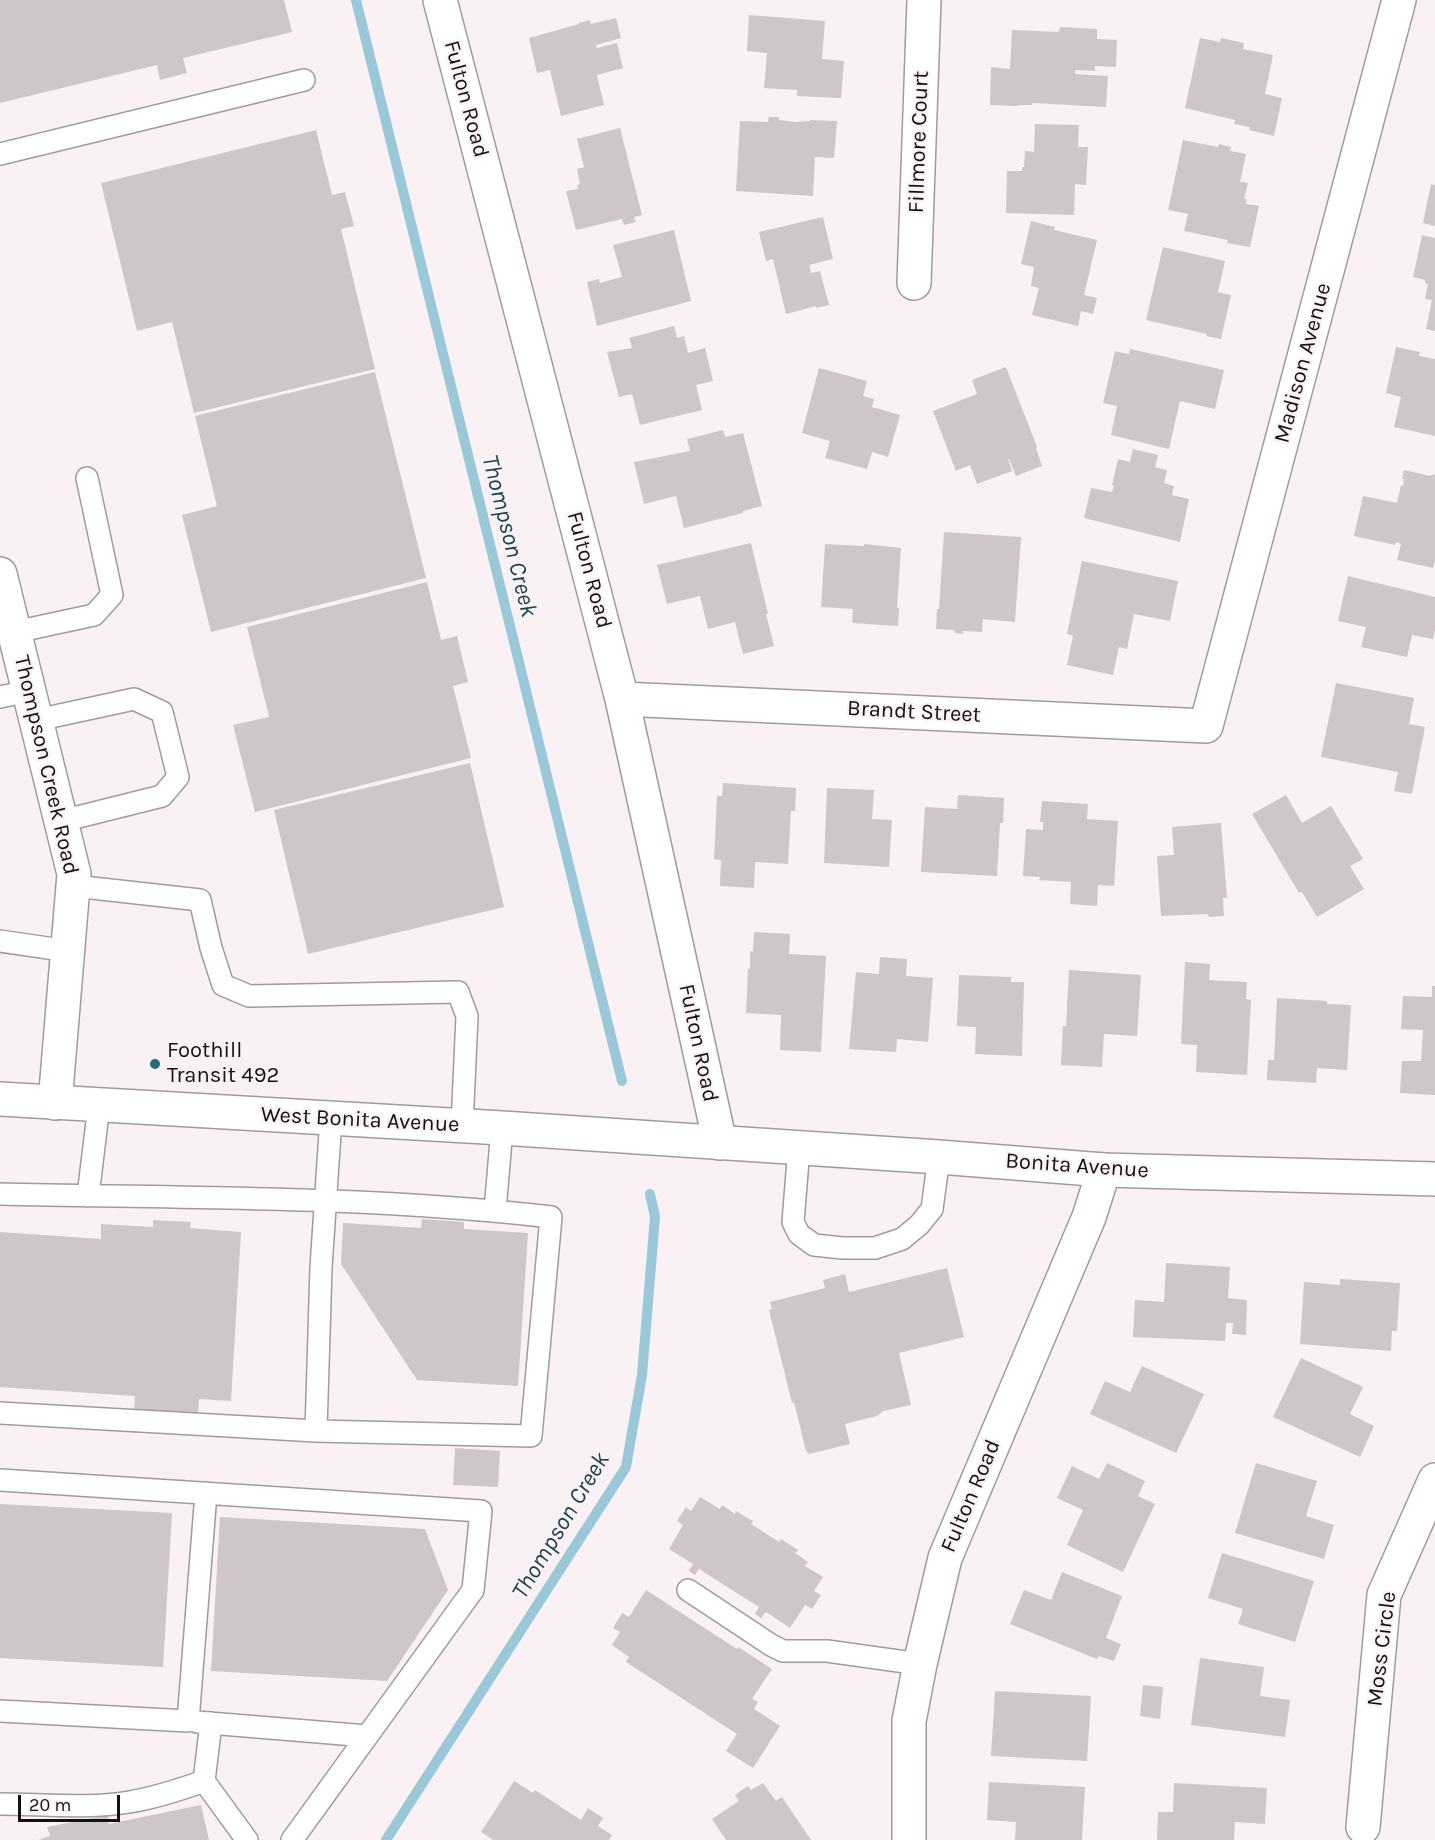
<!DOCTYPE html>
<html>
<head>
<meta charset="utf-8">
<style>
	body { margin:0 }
	#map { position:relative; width:1435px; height:1840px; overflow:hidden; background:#f9f1f4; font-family:Karla,sans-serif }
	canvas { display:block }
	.scale { position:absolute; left:18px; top:1795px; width:102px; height:27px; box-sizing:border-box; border:3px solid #141112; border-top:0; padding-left:8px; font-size:18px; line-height:21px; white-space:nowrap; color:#141112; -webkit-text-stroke:4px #f9f1f4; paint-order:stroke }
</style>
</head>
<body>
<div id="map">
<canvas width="1435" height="1840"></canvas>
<div class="scale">20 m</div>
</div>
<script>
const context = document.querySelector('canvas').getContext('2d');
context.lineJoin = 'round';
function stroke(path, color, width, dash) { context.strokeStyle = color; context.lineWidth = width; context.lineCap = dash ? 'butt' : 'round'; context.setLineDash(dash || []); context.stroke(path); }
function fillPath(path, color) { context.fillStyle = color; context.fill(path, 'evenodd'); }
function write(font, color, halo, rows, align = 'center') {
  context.font = font + ' Karla,sans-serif'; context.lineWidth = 4.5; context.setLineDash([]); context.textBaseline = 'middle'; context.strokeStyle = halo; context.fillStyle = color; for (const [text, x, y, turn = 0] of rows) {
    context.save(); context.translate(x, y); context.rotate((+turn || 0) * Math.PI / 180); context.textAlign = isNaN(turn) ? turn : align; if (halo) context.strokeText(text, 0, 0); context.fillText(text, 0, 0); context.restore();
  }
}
stroke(new Path2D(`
	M356,0L622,1081
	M386,1840L626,1467L642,1375L655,1217L650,1194`), '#99c9d8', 10);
fillPath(new Path2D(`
	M0,0H284L292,32L183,58L187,73L160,80L157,65L0,103Z
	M749,15L825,21L822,59L844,61L841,98L797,96V90L764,88L767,53L747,51Z
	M616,18L621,38L596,45L597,48L617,43L623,68L597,75L604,105L561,116L550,70L537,73L529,38L579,24V23L590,20L591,24Z
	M1060,27L1097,29V39L1117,40L1116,67L1095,66V71L1075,70V74L1108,76L1106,107L1032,103V105H1019L1018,106L990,105L991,67L1010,69L1012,30L1059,32Z
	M1200,38L1220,42L1221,38L1244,43L1243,49L1273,55L1265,94L1282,98L1274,136L1249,130L1250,127L1234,124L1235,120L1185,108Z
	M769,117H779V120L795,122L810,121V120L837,121L834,158L815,157L813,196L736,191L740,121L768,122Z
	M1035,124L1079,125L1078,147H1088L1086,185L1075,184L1074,215L1006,213L1007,171H1022V167H1024L1025,151L1034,152Z
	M620,128L642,215L634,217L636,222L624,225L622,219L576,230L566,191L578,189L577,185L580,184L577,169L584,167L577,139Z
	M316,130L332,195L345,192L354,226L341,229L375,369L194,413L172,322L137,331L101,183Z
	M1183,140L1218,147L1219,144L1231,147L1230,151L1246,154L1240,182L1248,183L1244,199H1247L1246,204L1259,206L1250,247L1227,243L1228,240L1184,231L1188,214L1168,210Z
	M1431,184L1435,185V226L1423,223Z
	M823,217L833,259L809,265L811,273L820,271L829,305L816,308V306L786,314L773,259L766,261L759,232Z
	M1031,221L1055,227L1054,230L1097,240L1084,295L1097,298L1093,314L1081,311L1078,326L1032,315L1039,288L1031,286L1034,267L1021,264Z
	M674,230L691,301L597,326L587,282L599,279L600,283L622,277L613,245Z
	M1422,235L1435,238V331L1426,329L1432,300L1425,299L1428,284L1425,283V280L1413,277Z
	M1163,247L1225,261L1218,292L1231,295L1221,339L1206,336L1207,334L1146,320Z
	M674,326L677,338L684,336L688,353L705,348L713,381L696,385L702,410L640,425L632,394L619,397L607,352L632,348L629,338Z
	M1396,347L1420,352L1419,356L1435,359V436L1394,427L1401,397L1386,393Z
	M1130,349L1224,370L1215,409L1180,401L1169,449L1111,435L1117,406L1103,403L1115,351L1129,354Z
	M1006,367L1037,447L1036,448L1042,466L1016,476L1009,459H1008L1012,471L977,484L970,465L956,471L933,411L977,394L972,380Z
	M819,368L867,381L863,396L874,399L872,407L900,415L888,457L872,452L867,469L825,458L830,441L802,433Z
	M375,372L426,578L211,632L182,515L217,506L195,416Z
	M723,430L725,437L743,433L762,506L743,511V513L684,528L676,496L644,504L634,462L690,451L687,439Z
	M1133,449L1158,455L1155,467L1167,470L1164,483L1174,486L1172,495L1189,499L1180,542L1084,518L1091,488L1112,492L1114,486L1112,485L1118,459L1130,462Z
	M1404,470L1430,476L1435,474V561L1433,568L1397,560L1401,544L1396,542L1395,545L1354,536L1363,496L1397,503L1401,485L1403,486L1404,479H1402Z
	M944,532L1021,537L1015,622L983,619L982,632L963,631V634L955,633L954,630L936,629L937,609H939Z
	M751,543L768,614H766L774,646L743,654L735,622L708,629L700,596L667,604L657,565Z
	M825,544L864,546V544L901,548L897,608H899L898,626L852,623L853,609L821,607Z
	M1082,561L1178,581L1170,621L1134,614L1127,649L1119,647L1113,675L1067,665L1073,636L1067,634Z
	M1348,576L1435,597V630L1433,639L1412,635L1407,657L1361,647L1366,627L1338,621Z
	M427,582L441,640L457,636L468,682L453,686L471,758L255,812L233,725L269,717L247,627Z
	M1336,683L1414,698L1409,724L1425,727L1412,794L1394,791L1398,772L1321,757Z
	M470,763L504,907L308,954L274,810Z
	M723,783L796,788L795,811H791L788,864L755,862L754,888L720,886L721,860L714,859L717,796H722Z
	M827,788L874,790L872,819L892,820L889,867L824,863Z
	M958,795L1004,798L1003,823H1000L997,876L921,872L925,807L957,809Z
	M1286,795L1302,823L1331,806L1363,859L1350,866L1364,889L1317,917L1302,892L1299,893L1252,814Z
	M1042,801L1088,804L1087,819L1118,821L1114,886L1098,885L1097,906L1070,904L1071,882L1039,880L1040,877L1023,876L1026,829L1043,830V822H1040Z
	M1221,823L1227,898H1223L1224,916L1209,917L1208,914L1161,916L1157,856L1174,855L1172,827Z
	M754,932L790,934L789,954L826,956L821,1052L780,1050L781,1015L746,1013L748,969H750V951L753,952Z
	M880,957L907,959L906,976L933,978L928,1042L897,1039L896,1052L849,1049L856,972L879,974Z
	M1185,962L1210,964L1209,980L1247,982L1246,999L1251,1000L1247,1075L1196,1072L1197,1045L1181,1044Z
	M1069,970L1141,975L1137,1036L1104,1034L1102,1067L1061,1065L1063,1026H1066Z
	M959,975L1011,977V982H1024L1022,1056L975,1054L976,1027L957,1026Z
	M1432,986H1435V1095L1400,1093L1402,1061H1421L1423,1030L1401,1029L1403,996L1432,997Z
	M1277,998L1327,1001V1004L1351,1005L1347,1070L1317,1068L1316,1083L1267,1080L1268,1060H1274Z
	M422,1219L464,1222V1229L528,1233L518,1386L417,1380L341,1264L343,1223L421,1228Z
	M153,1220L191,1222L190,1228L241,1232L231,1401L199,1399L198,1416L134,1413L135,1396L0,1387V1232L101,1239V1224L153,1227Z
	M1166,1263L1230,1267L1228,1298L1247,1300L1246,1335L1232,1334L1233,1323H1226L1225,1341L1133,1337L1135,1300L1164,1302Z
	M947,1268L964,1337L899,1353L911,1405L883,1411L877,1416L845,1424L850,1444L809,1454L806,1451L794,1402L792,1403L769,1310L772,1309L770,1302L825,1288L823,1280L845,1274L849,1292Z
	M1340,1279L1400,1283L1397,1331H1392L1391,1351L1300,1344L1304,1282L1340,1285Z
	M1301,1358L1363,1387L1350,1414L1374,1426L1360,1457L1273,1417Z
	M1142,1366L1204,1394L1176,1453L1090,1414L1105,1381L1130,1392Z
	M455,1448L500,1451L498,1487L453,1485Z
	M1107,1463L1145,1481L1138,1496L1155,1504L1123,1572L1067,1545L1083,1510L1057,1498L1072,1466L1099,1479Z
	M1256,1463L1317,1481L1306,1516L1334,1525L1324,1559L1235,1533Z
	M700,1497L720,1509L722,1505L735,1514L736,1511L753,1521L751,1524L779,1542L781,1539L798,1550L795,1553L808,1562L805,1566L823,1577L814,1591L821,1595L812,1609L805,1605L790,1628L766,1612L761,1618L755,1614L759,1607L699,1569L695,1575L689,1571L693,1564L669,1549L683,1525L677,1521L686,1507L691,1511Z
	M0,1504L172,1513L163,1667L0,1658Z
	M220,1517L425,1529L448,1590L387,1681L211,1671Z
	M1222,1553L1314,1581L1295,1642L1238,1624L1243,1609L1208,1598Z
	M1062,1572L1122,1596L1106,1638L1121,1644L1114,1661L1099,1656L1097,1659L1010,1624L1024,1590L1051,1600Z
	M646,1590L737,1649L738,1647L772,1669L752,1699L758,1702L754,1709L780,1726L753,1768L726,1751L737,1734L626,1662L629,1657L612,1645L620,1632L613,1628L622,1613L629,1617Z
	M1200,1658L1264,1667L1260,1696L1290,1700L1285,1737L1191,1725Z
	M1143,1685L1163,1687L1160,1719L1140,1716Z
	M995,1691L1091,1696L1087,1761L991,1756Z
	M514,1781L533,1793L535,1790L581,1820L588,1808L603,1818L598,1826L612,1835L609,1840H493L481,1832Z
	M989,1782L1085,1787L1082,1840H1015L1016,1822L987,1820Z
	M763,1783L776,1801L782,1797L811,1840H726L712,1819L739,1801L735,1795L748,1786L751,1790Z
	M1174,1783L1267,1788L1265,1824L1235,1822L1234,1840H1157L1158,1812H1173Z
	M201,1805L209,1840H38L50,1836L47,1827L108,1815L109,1824Z`), '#cec6c9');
const lane = new Path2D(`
	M0,154L304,80
	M15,632L94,615L112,595L87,478
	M0,697L29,691
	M37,720L134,699L162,712L178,777L162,796L62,821
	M74,886L200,900L211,948L223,985L249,996L458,992L467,1016L462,1126
	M0,941L68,951
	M799,1148L793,1222L799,1234L814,1245L843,1248H875L902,1239L919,1225L932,1209L939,1157
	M0,1194C184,1198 368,1196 551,1217L531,1436L316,1431L0,1413
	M88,1196L99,1105
	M495,1211L502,1128
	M316,1431L321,1268L331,1118
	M0,1480L481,1511L473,1590L292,1840
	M688,1590L771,1645L783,1651H827L920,1664
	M0,1711L188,1721L206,1493
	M197,1722L367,1736
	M204,1781L247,1840
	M0,1804C41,1804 89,1809 129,1802C155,1798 179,1790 204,1781L211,1723`);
const street = new Path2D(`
	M440,0L622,699L720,1143
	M914,283L924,0
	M0,574L74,874L55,1103
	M622,699L1206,726L1399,0
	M1363,1827L1384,1595L1435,1480
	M909,1840V1721L920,1664L945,1558L1089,1217L1104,1170`);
const secondary = new Path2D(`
	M0,1099L502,1128L939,1157L1104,1170L1435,1179`);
stroke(lane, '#a29a9d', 24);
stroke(street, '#a29a9d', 36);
stroke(secondary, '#a29a9d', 36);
stroke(lane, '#fff', 21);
stroke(street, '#fff', 33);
stroke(secondary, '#fff', 33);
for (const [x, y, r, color] of [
	[155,1064,6,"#26697b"]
]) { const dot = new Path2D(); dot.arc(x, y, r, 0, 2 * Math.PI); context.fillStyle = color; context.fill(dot); stroke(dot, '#f9f1f4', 2); }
write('22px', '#141112', '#f9f1f4', [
	["Fulton Road",466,99,75],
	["Fillmore Court",919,142,-88],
	["Madison Avenue",1303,363,-75],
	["Fulton Road",589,570,75],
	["Brandt Street",914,712,3],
	["Thompson Creek Road",46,765,77],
	["Fulton Road",698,1043,78],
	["West Bonita Avenue",360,1120,3],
	["Bonita Avenue",1077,1166,4],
	["Fulton Road",971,1496,-67],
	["Moss Circle",1382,1649,-83]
]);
write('22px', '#141112', '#f9f1f4', [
	["Foothill",167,1051],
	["Transit 492",167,1076]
], 'left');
write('italic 24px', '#1a4450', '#f9f1f4', [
	["Thompson Creek",509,536,76],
	["Thompson Creek",561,1526,-59]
]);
</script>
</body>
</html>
